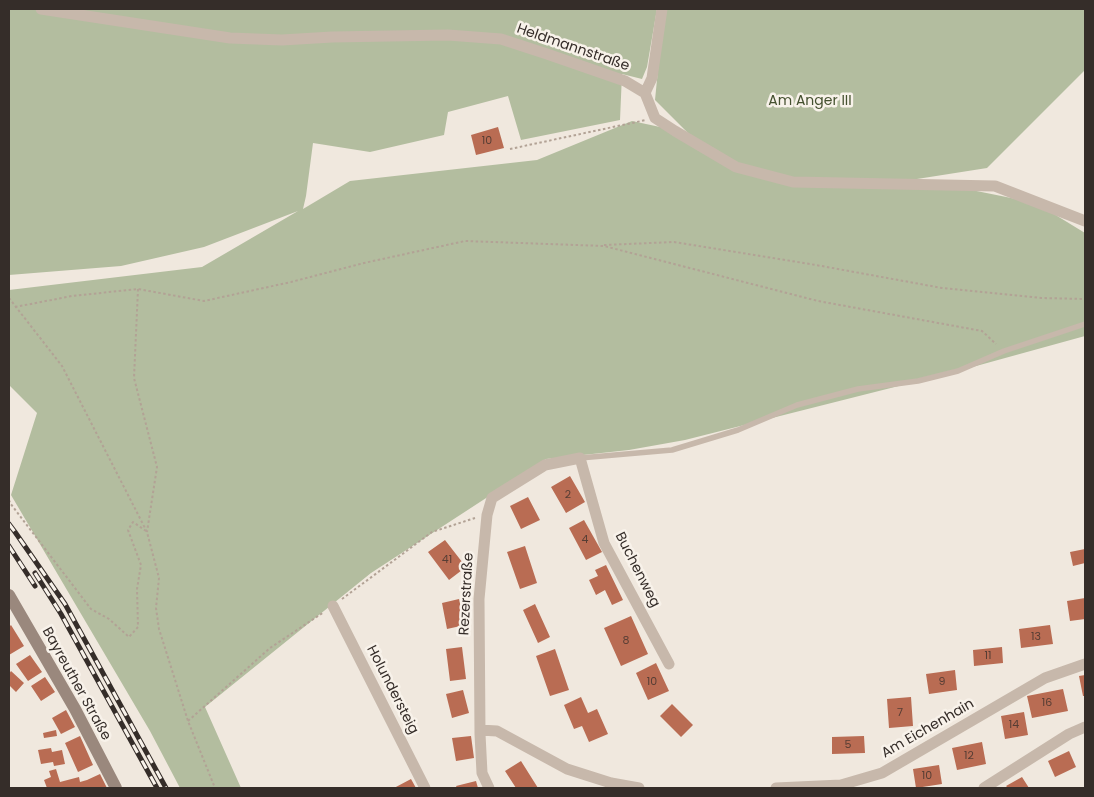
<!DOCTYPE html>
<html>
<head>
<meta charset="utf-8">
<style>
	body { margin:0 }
	#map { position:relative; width:1094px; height:797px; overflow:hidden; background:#f0e8de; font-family:Poppins,sans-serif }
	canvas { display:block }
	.frame { position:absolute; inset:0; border:10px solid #352d29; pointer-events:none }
</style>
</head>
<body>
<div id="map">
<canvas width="1094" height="797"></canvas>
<div class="frame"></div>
</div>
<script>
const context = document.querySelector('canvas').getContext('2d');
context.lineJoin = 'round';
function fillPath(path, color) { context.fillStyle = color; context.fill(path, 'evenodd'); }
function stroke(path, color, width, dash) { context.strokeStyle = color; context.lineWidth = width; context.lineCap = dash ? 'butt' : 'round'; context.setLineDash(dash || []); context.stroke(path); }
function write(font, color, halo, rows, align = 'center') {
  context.font = font + ' Poppins,sans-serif'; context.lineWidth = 5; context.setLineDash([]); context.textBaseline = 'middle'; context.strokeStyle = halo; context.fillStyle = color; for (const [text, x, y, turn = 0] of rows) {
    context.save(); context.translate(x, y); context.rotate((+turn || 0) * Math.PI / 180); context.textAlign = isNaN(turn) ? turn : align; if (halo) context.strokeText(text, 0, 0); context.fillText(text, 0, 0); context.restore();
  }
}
fillPath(new Path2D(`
	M9,9H657L647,67L642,79L622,74L620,120L521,140L508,96L448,112L444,135L370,152L313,143L306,196L303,209L350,181L537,160L632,121L688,133L655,100L664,9H1085V70L987,168L917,179L1036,203L1085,233V336L958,371L685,440L629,450L546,459L371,573L205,707L241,788H180L150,731L11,495L37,413L9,385V290L202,267L298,211L204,247L121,266L9,275Z`), '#b3bd9f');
fillPath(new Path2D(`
	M498,127L504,148L476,155L471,135Z
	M570,476L585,502L566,513L551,487Z
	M528,497L540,520L521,529L510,506Z
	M584,520L602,552L586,560L569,528Z
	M445,540L466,567L449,580L428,552Z
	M525,546L537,583L520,589L507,552Z
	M1085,549V563L1073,566L1070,552Z
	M606,565L623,600L612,605L605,590L596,595L589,580L598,576L595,570Z
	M1085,598V619L1070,621L1067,601Z
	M459,599L465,625L447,629L442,603Z
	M535,604L550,637L538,643L523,610Z
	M631,616L648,654L621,666L604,628Z
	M11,625L24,646L9,655V627Z
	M1050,625L1053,644L1021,648L1019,629Z
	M462,647L466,679L450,681L446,649Z
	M1002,647L1003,663L974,666L973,650Z
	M555,649L569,690L550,696L536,656Z
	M30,655L42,672L28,681L16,664Z
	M656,663L669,691L648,700L636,673Z
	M955,670L957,690L929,694L926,674Z
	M11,671L24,683L16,692L9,685V674Z
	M1085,675V696H1083L1079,676Z
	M45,677L55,692L41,701L31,686Z
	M1063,689L1068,711L1032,718L1027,696Z
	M463,690L469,713L452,718L446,694Z
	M581,697L588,713L597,709L608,734L589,742L582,726L574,729L564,705Z
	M911,697L913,726L889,728L887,699Z
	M672,704L693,725L681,737L660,716Z
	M66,710L75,727L61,734L52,718Z
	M1024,712L1028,735L1005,739L1001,716Z
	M56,730L57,736L44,738L43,733Z
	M80,736L93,765L78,772L65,743Z
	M471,736L474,758L456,761L452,738Z
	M864,736L865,753L832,754V737Z
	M982,742L986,764L957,770L952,748Z
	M51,748L52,752L62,750L65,764L54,766L53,762L41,764L38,750Z
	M1069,751L1076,767L1055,777L1048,761Z
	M521,761L538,788H516L505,771Z
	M939,765L942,784L916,788L913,769Z
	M56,769L60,782L79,777L80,782L87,780L100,774L107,788H47L44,780L51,777L49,771Z
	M1022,777L1029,788H1008L1006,786Z
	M411,779L416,788H394Z
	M476,781L478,788H457L456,786Z`), '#b96c53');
stroke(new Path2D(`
	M510,149L646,120
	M604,245L674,242L816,265L942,288L1041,298L1085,299
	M138,289L134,378L157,467L147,532
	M9,298L62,366L147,532L159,578L156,608L159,629L188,721L215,788
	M15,307L72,296L138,289L204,301L291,282L364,263L465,241L604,246L818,301L982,331L996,344
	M9,500L10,503L91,609L109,619L129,637L138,627L137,589L141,565L128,530L133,522L146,531
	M342,599L432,532L475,518
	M188,721L270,648L324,612`), '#b2a295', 2, [2.5, 2.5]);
stroke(new Path2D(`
	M580,458L672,450L738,430L797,405L858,389L918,381L958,371L1004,351L1085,324`), '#c7b8ab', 5.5);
stroke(new Path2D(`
	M41,9L230,38L282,40L332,37L448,35L501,39L547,54L625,81L645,93L655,118L675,131L736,167L793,182L995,186L1085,221
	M645,93L652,78L662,9
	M333,606L425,788
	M480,730L497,731L567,769L611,783L639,788
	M489,788L482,773L480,734L479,599L487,515L492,498L508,488L545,465L580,458L604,543L669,664
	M776,788L841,785L882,773L1045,678L1085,664
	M984,788L1069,734L1085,727`), '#c7b8ab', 11);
stroke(new Path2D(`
	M9,595L75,709L116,788`), '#9a887d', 12);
const rail = new Path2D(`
	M9,524L15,532L65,604L166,788
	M9,546L35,586
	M35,573L61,614L157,788`);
stroke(rail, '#352d29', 5);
stroke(rail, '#f8f2ea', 3, [9]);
write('11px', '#563d34', null, [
	["10",487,141],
	["2",568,495],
	["4",585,540],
	["41",447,560],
	["13",1036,637],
	["8",626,641],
	["11",988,656],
	["10",652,682],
	["9",942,682],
	["16",1047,703],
	["7",900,713],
	["14",1014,725],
	["5",848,745],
	["12",969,756],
	["10",927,776]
]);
write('14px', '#352d29', '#f8f2ea', [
	["Heldmannstraße",573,48,19],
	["Buchenweg",637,570,63],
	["Rezerstraße",467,594,-87],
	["Bayreuther Straße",76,684,61],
	["Holundersteig",392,690,63],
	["Am Eichenhain",928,729,-30]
]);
write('14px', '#455130', '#f8f2ea', [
	["Am Anger III",810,101]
]);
</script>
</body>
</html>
